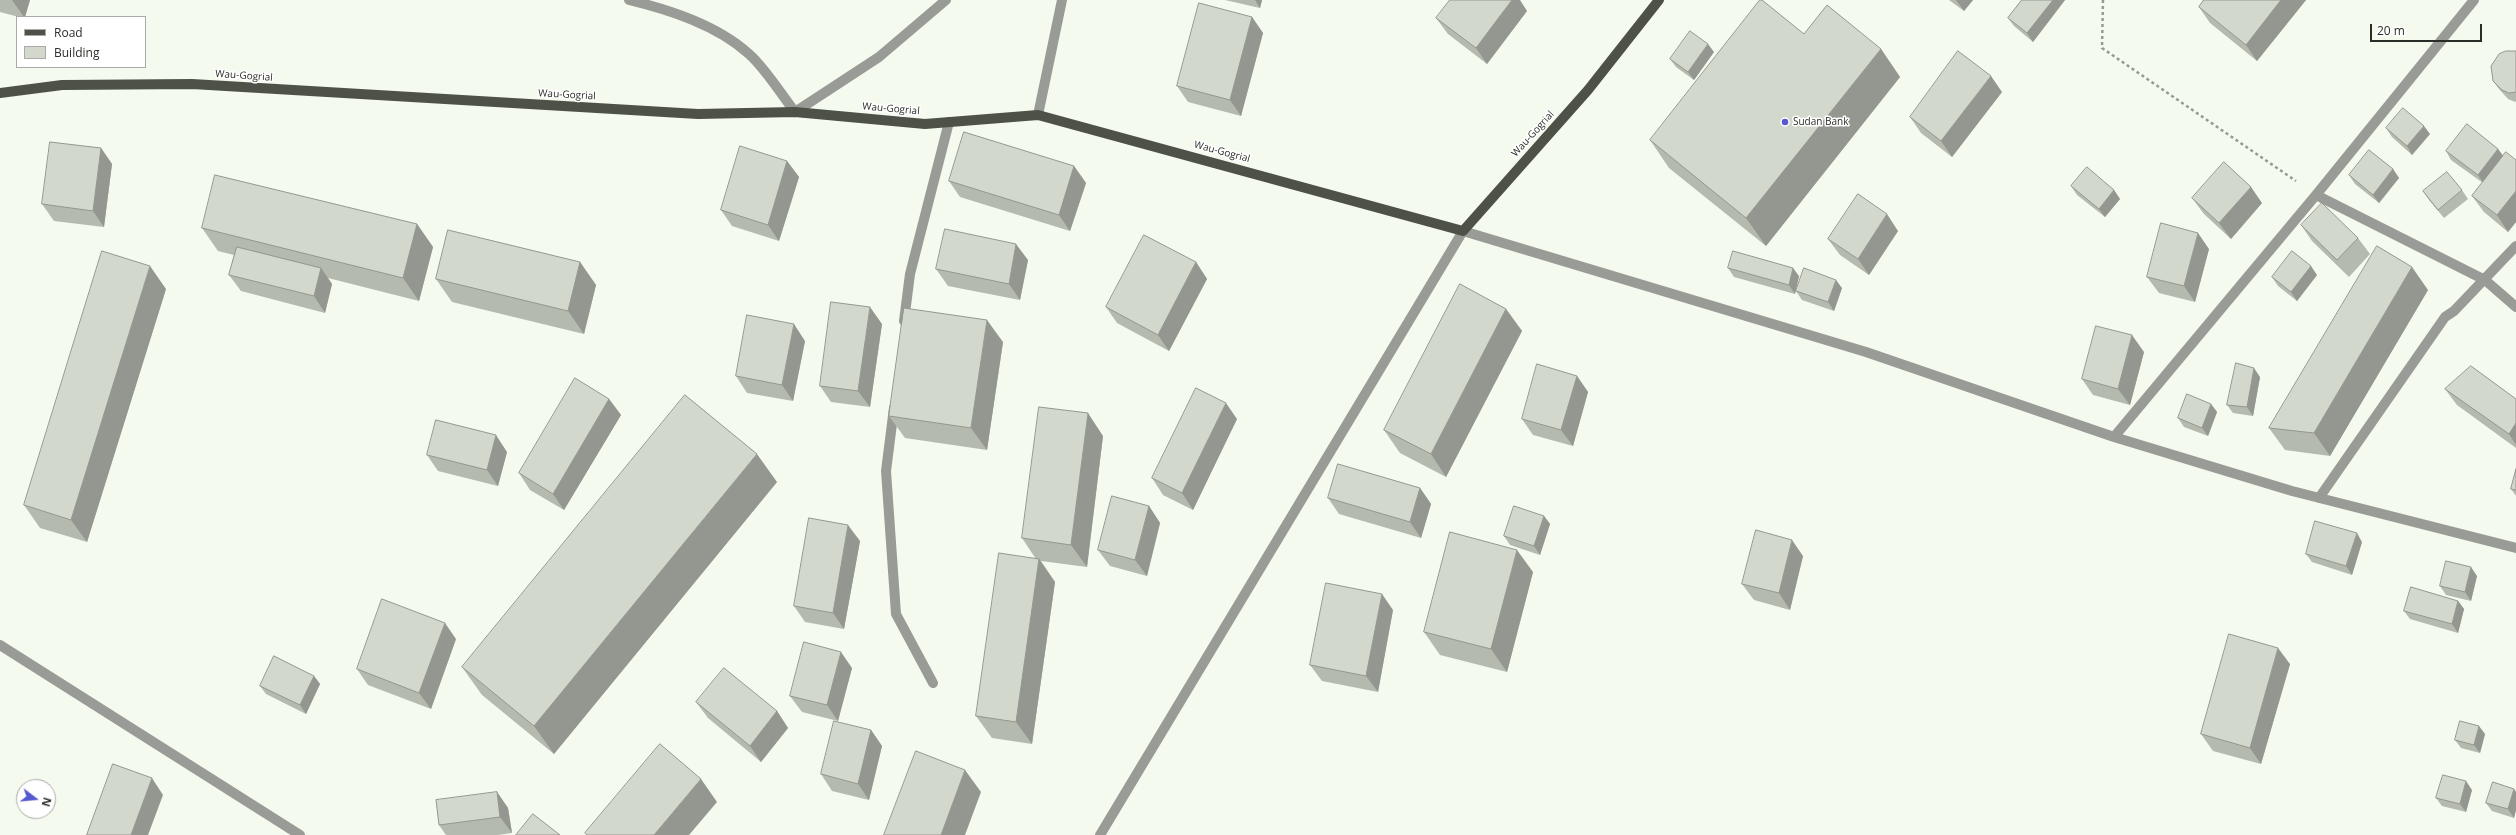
<!DOCTYPE html>
<html>
<head>
<meta charset="utf-8">
<style>
	body { margin:0 }
	#map { position:relative; width:2516px; height:835px; overflow:hidden; background:#f4faee; font-family:"Open Sans",sans-serif }
	canvas { display:block }
	.legend { position:absolute; left:16px; top:16px; width:130px; height:52px; box-sizing:border-box; background:#fff; border:1px solid #aaaba9; margin:0; padding:5px 7px; list-style:none; font-size:12px; color:#2b2d28 }
	.legend li { display:flex; align-items:center; gap:8px; height:20px }
	.legend b { width:20px; border:1px solid #aaaba9 }
	.north { position:absolute; left:16px; top:779px; width:40px; height:40px; box-sizing:border-box; background:#fff; border:1px solid #aaaba9; border-radius:50%; rotate:106deg; font-size:11px; font-weight:700; line-height:16px; text-align:center; color:#2b2d28 }
	.north::after { content:''; display:block; margin:auto; width:14px; height:18px; background:#5559d0; clip-path:polygon(50% 0,100% 100%,50% 72%,0 100%) }
	.scale { position:absolute; left:2370px; top:24px; width:112px; height:18px; box-sizing:border-box; border:2px solid #2b2d28; border-top:0; padding-left:5px; font-size:12px; line-height:14px; white-space:nowrap; color:#2b2d28; -webkit-text-stroke:3px #fff; paint-order:stroke }
</style>
</head>
<body>
<div id="map">
<canvas width="2516" height="835"></canvas>
<ul class="legend">
<li><b style="height:5px;background:#4d5148"></b>Road</li>
<li><b style="height:11px;background:#d3d8cc"></b>Building</li>
</ul>
<div class="north">N</div>
<div class="scale">20 m</div>
</div>
<script>
const context = document.querySelector('canvas').getContext('2d');
context.lineJoin = 'round';
function stroke(path, color, width, dash) { context.strokeStyle = color; context.lineWidth = width; context.lineCap = dash ? 'butt' : 'round'; context.setLineDash(dash || []); context.stroke(path); }
function fillPath(path, color) { context.fillStyle = color; context.fill(path, 'evenodd'); }
function write(font, color, halo, rows, align = 'center') {
  context.font = font + ' "Open Sans",sans-serif'; context.lineWidth = 3; context.setLineDash([]); context.textBaseline = 'middle'; context.strokeStyle = halo; context.fillStyle = color; for (const [text, x, y, turn = 0] of rows) {
    context.save(); context.translate(x, y); context.rotate((+turn || 0) * Math.PI / 180); context.textAlign = isNaN(turn) ? turn : align; if (halo) context.strokeText(text, 0, 0); context.fillText(text, 0, 0); context.restore();
  }
}
stroke(new Path2D(`
	M2103,0L2102,48L2296,181`), '#969a92', 2.5, [3, 3]);
stroke(new Path2D(`
	M629,0C670,10 717,25 749,54C765,68 781,94 795,112L879,57L946,0
	M1038,115L1062,0
	M2316,195L2485,280L2516,307
	M904,321L910,274L949,122
	M894,408L886,471L896,614L933,683
	M2114,437L2316,195L2474,0
	M2319,498L2445,317L2454,311L2516,246
	M0,645L300,835
	M1100,835L1463,231L1866,352L2114,437L2292,491L2516,548`), '#999b96', 10);
stroke(new Path2D(`
	M0,93L62,85L192,84L698,114L795,112L925,124L1038,115L1463,231L1588,90L1659,0`), '#4d5148', 10);
fillPath(new Path2D(`
	M0,0H30L25,17H19L0,12Z
	M1225,0H1262L1260,8Z
	M1949,0H1973L1964,11Z
	M2022,0H2065L2033,42L2014,26L2008,18Z
	M2204,0H2306L2257,61L2210,23L2199,7Z
	M1527,11L1487,64L1448,34L1436,18Z
	M1252,17L1263,33L1241,116L1188,102L1177,86Z
	M1804,34L1881,49L1900,77L1766,246L1669,168L1650,140Z
	M2516,51V101L2515,102L2508,99L2499,89L2493,81Z
	M1714,52L1694,80L1676,67L1670,59Z
	M2002,92L1952,157L1921,133L1910,117Z
	M2386,128L2430,134L2412,155L2392,137Z
	M101,148L112,164L104,227L54,221L42,204Z
	M2498,149L2503,156L2516,160V222L2508,232L2484,212L2472,196L2483,183L2451,160L2446,151Z
	M787,161L799,177L779,241L732,226L721,210Z
	M1074,166L1086,183L1070,231L960,197L949,181Z
	M2393,169L2399,178L2379,203L2355,184L2349,175Z
	M2071,186L2114,190L2120,199L2105,217L2077,195Z
	M2462,190L2468,199L2444,218L2429,200L2423,191Z
	M2192,198L2262,203L2231,239L2204,214Z
	M417,224L433,247L419,301L328,278L332,284L325,313L241,291L229,275L234,255L218,251L202,228Z
	M2301,225L2358,238L2370,254L2349,277L2312,241Z
	M1898,231L1869,275L1840,255L1828,239Z
	M2209,249L2195,302L2159,293L2147,277Z
	M1028,260L1020,300L948,286L936,269Z
	M580,262L596,285L584,334L452,302L436,279Z
	M1196,262L1207,279L1169,351L1117,323L1106,307Z
	M1728,268L1799,276L1795,294L1734,277Z
	M2317,275L2297,301L2278,286L2272,277Z
	M1842,288L1834,311L1802,300L1796,291Z
	M166,289L87,542L40,528L24,505Z
	M2428,290L2330,456L2285,450L2269,428Z
	M1506,309L1522,331L1446,477L1400,453L1384,430Z
	M882,324L870,407L831,402L820,386Z
	M805,341L793,401L747,393L736,376Z
	M1003,342L987,450L905,438L889,416Z
	M2144,352L2130,405L2093,395L2082,379Z
	M1577,376L1588,392L1573,446L1533,435L1522,419Z
	M2260,377L2253,416L2233,413L2227,405Z
	M2445,389L2516,399V448L2457,405Z
	M609,399L621,415L564,510L530,490L519,473Z
	M2211,404L2217,412L2208,436L2184,427L2178,418Z
	M1237,419L1193,510L1163,495L1152,478Z
	M1103,436L1087,567L1041,561L1055,582L1032,744L992,738L976,716L1036,559L1022,538Z
	M507,452L498,486L438,471L427,455Z
	M2516,469V496L2511,489Z
	M777,482L554,754L482,695L462,667Z
	M1420,488L1431,504L1421,538L1339,514L1328,498Z
	M1149,506L1160,523L1147,576L1110,566L1098,550Z
	M1544,516L1550,524L1540,555L1510,545L1504,536Z
	M860,541L844,629L805,622L794,606Z
	M2362,542L2352,575L2312,562L2306,554Z
	M1803,556L1790,610L1754,600L1742,584Z
	M1533,572L1507,672L1440,655L1424,632Z
	M2477,576L2471,601L2446,595L2440,586Z
	M2458,601L2464,609L2458,633L2410,619L2404,611Z
	M1393,610L1378,692L1322,681L1310,665Z
	M456,639L431,709L368,685L357,669Z
	M2290,664L2261,764L2213,751L2201,734Z
	M852,668L838,721L802,712L790,696Z
	M314,676L320,684L306,714L266,694L260,686Z
	M696,702L777,711L788,728L761,762L708,718Z
	M871,730L882,746L869,800L832,791L821,774Z
	M2485,734L2480,753L2461,748L2455,740Z
	M2514,789L2516,792V810L2514,818L2492,811L2486,803Z
	M2472,790L2466,812L2442,806L2436,798Z
	M497,792L508,808L512,833L498,835H446L439,825Z`), '#b5baaf');
fillPath(new Path2D(`
	M12,0H30L25,17H24Z
	M1255,0H1262L1260,8Z
	M1512,0H1520L1527,11L1487,64L1476,48Z
	M1956,0H1973L1964,11Z
	M2053,0H2065L2033,42L2027,33Z
	M2281,0H2306L2257,61L2246,45Z
	M1252,17L1263,33L1241,116L1230,100Z
	M1708,44L1714,52L1694,80L1688,72Z
	M1881,49L1900,77L1766,246L1746,218Z
	M1991,76L2002,92L1952,157L1941,141Z
	M2424,126L2430,134L2412,155L2407,146Z
	M101,148L112,164L104,227L93,211Z
	M2498,149L2504,157L2484,184L2478,175Z
	M787,161L799,177L779,241L768,225Z
	M1074,166L1086,183L1070,231L1059,215Z
	M2393,169L2399,178L2379,203L2373,195Z
	M2251,187L2262,203L2231,239L2219,223Z
	M2114,190L2120,199L2105,217L2099,209Z
	M2516,191V222L2508,232L2497,215Z
	M1887,214L1898,231L1869,275L1858,259Z
	M417,224L433,247L419,301L403,278Z
	M2198,233L2209,249L2195,302L2184,286Z
	M1016,244L1028,260L1020,300L1009,284Z
	M580,262L596,285L584,334L568,311Z
	M1196,262L1207,279L1169,351L1158,335Z
	M150,266L166,289L87,542L71,520Z
	M2311,266L2317,275L2297,301L2291,292Z
	M2412,267L2428,290L2330,456L2314,433Z
	M321,268L332,284L325,313L314,296Z
	M1793,268L1799,276L1795,294L1789,285Z
	M1836,280L1842,288L1834,311L1828,302Z
	M870,307L882,324L870,407L858,391Z
	M1506,309L1522,331L1446,477L1431,454Z
	M987,320L1003,342L987,450L971,428Z
	M794,324L805,341L793,401L782,385Z
	M2132,335L2144,352L2130,405L2118,389Z
	M2254,368L2260,377L2253,416L2247,407Z
	M1577,376L1588,392L1573,446L1561,430Z
	M609,399L621,415L564,510L553,494Z
	M1226,403L1237,419L1193,510L1182,493Z
	M2211,404L2217,412L2208,436L2202,428Z
	M1088,413L1103,436L1087,567L1071,545Z
	M2516,423V445L2509,434Z
	M496,435L507,452L498,486L487,470Z
	M757,454L777,482L554,754L534,726Z
	M1420,488L1431,504L1421,538L1410,522Z
	M1149,506L1160,523L1147,576L1135,560Z
	M1544,516L1550,524L1540,555L1534,546Z
	M848,525L860,541L844,629L833,613Z
	M2357,533L2362,542L2352,575L2346,566Z
	M1792,540L1803,556L1790,610L1779,593Z
	M1517,550L1533,572L1507,672L1491,649Z
	M1039,559L1055,582L1032,744L1016,722Z
	M2471,567L2477,576L2471,601L2465,592Z
	M1382,594L1393,610L1378,692L1366,676Z
	M2458,601L2464,609L2458,633L2452,624Z
	M445,623L456,639L431,709L419,693Z
	M2278,648L2290,664L2261,764L2250,748Z
	M841,652L852,668L838,721L827,705Z
	M314,676L320,684L306,714L300,705Z
	M777,711L788,728L761,762L750,746Z
	M2479,726L2485,734L2480,753L2474,745Z
	M871,730L882,746L869,800L858,784Z
	M965,770L981,792L965,835H941Z
	M152,778L163,795L148,835H131Z
	M701,779L717,802L689,835H654Z
	M2466,781L2472,790L2466,812L2460,804Z
	M2514,789L2516,792V810L2514,818L2508,809Z
	M497,792L508,808L512,833L500,817Z`), '#94978f');
const building = new Path2D(`
	M1450,0H1512L1476,48L1436,18Z
	M1760,0H1762L1804,34L1827,5L1881,49L1746,218L1650,140Z
	M2022,0H2053L2027,33L2008,18Z
	M2204,0H2281L2246,45L2199,7Z
	M1199,3L1252,17L1230,100L1177,86Z
	M1690,31L1708,44L1688,72L1670,59Z
	M1958,51L1991,76L1941,141L1910,117Z
	M2506,51H2516V92L2509,93L2502,90L2493,81L2491,66L2499,54Z
	M2403,108L2424,126L2407,146L2386,128Z
	M2467,124L2498,149L2478,175L2446,151Z
	M964,132L1074,166L1059,215L949,181Z
	M50,142L101,148L93,211L42,204Z
	M740,146L787,161L768,225L721,210Z
	M2369,150L2393,169L2373,195L2349,175Z
	M2506,152L2516,160V191L2497,215L2472,196Z
	M2224,162L2251,187L2219,223L2192,198Z
	M2087,167L2114,190L2099,209L2071,186Z
	M2447,172L2462,190L2438,210L2423,191Z
	M215,175L417,224L403,278L202,228Z
	M1858,194L1887,214L1858,259L1828,239Z
	M2322,203L2358,238L2337,260L2301,225Z
	M2161,223L2198,233L2184,286L2147,277Z
	M945,229L1016,244L1009,284L936,269Z
	M448,230L580,262L568,311L436,279Z
	M1144,235L1196,262L1158,335L1106,307Z
	M2377,246L2412,267L2314,433L2269,428Z
	M237,247L321,268L314,296L229,275Z
	M102,251L150,266L71,520L24,505Z
	M1733,251L1793,268L1789,285L1728,268Z
	M2292,251L2311,266L2291,292L2272,277Z
	M1804,268L1836,280L1828,302L1796,291Z
	M1460,284L1506,309L1431,454L1384,430Z
	M831,302L870,307L858,391L820,386Z
	M904,308L987,320L971,428L889,416Z
	M747,315L794,324L782,385L736,376Z
	M2096,326L2132,335L2118,389L2082,379Z
	M2236,363L2254,368L2247,407L2227,405Z
	M1537,364L1577,376L1561,430L1522,419Z
	M2471,366L2516,399V423L2509,434L2445,389Z
	M575,378L609,399L553,494L519,473Z
	M1196,388L1226,403L1182,493L1152,478Z
	M2187,394L2211,404L2202,428L2178,418Z
	M685,395L757,454L534,726L462,667Z
	M1039,407L1088,413L1071,545L1022,538Z
	M436,420L496,435L487,470L427,455Z
	M1338,464L1420,488L1410,522L1328,498Z
	M2516,469V490L2511,489Z
	M1112,496L1149,506L1135,560L1098,550Z
	M1514,506L1544,516L1534,546L1504,536Z
	M809,518L848,525L833,613L794,606Z
	M2315,521L2357,533L2346,566L2306,554Z
	M1756,530L1792,540L1779,593L1742,584Z
	M1450,532L1517,550L1491,649L1424,632Z
	M999,553L1039,559L1016,722L976,716Z
	M2446,561L2471,567L2465,592L2440,586Z
	M1326,583L1382,594L1366,676L1310,665Z
	M2411,587L2458,601L2452,624L2404,611Z
	M382,599L445,623L419,693L357,669Z
	M2229,634L2278,648L2250,748L2201,734Z
	M804,642L841,652L827,705L790,696Z
	M274,656L314,676L300,705L260,686Z
	M724,668L777,711L750,746L696,702Z
	M834,721L871,730L858,784L821,774Z
	M2460,721L2479,726L2474,745L2455,740Z
	M660,744L701,779L654,835H587L585,833Z
	M916,751L965,770L941,835H884Z
	M113,764L152,778L131,835H87Z
	M2443,775L2466,781L2460,804L2436,798Z
	M2493,782L2514,789L2508,809L2486,803Z
	M497,792L500,817L439,825L436,800Z
	M533,814L560,835H516Z`);
fillPath(building, '#d3d8cc');
stroke(building, '#94978f', 1);
for (const [x, y, r, color] of [
	[1785,122,4,"#5559d0"]
]) { const dot = new Path2D(); dot.arc(x, y, r, 0, 2 * Math.PI); context.fillStyle = color; context.fill(dot); stroke(dot, '#fff', 1.5); }
write('10px', '#2b2d28', '#fff', [
	["Wau-Gogrial",244,76,4],
	["Wau-Gogrial",567,95,3],
	["Wau-Gogrial",891,109,5],
	["Wau-Gogrial",1533,134,-48],
	["Wau-Gogrial",1222,152,15]
]);
write('10px', '#2b2d28', '#fff', [
	["Sudan Bank",1793,122]
], 'left');
</script>
</body>
</html>
